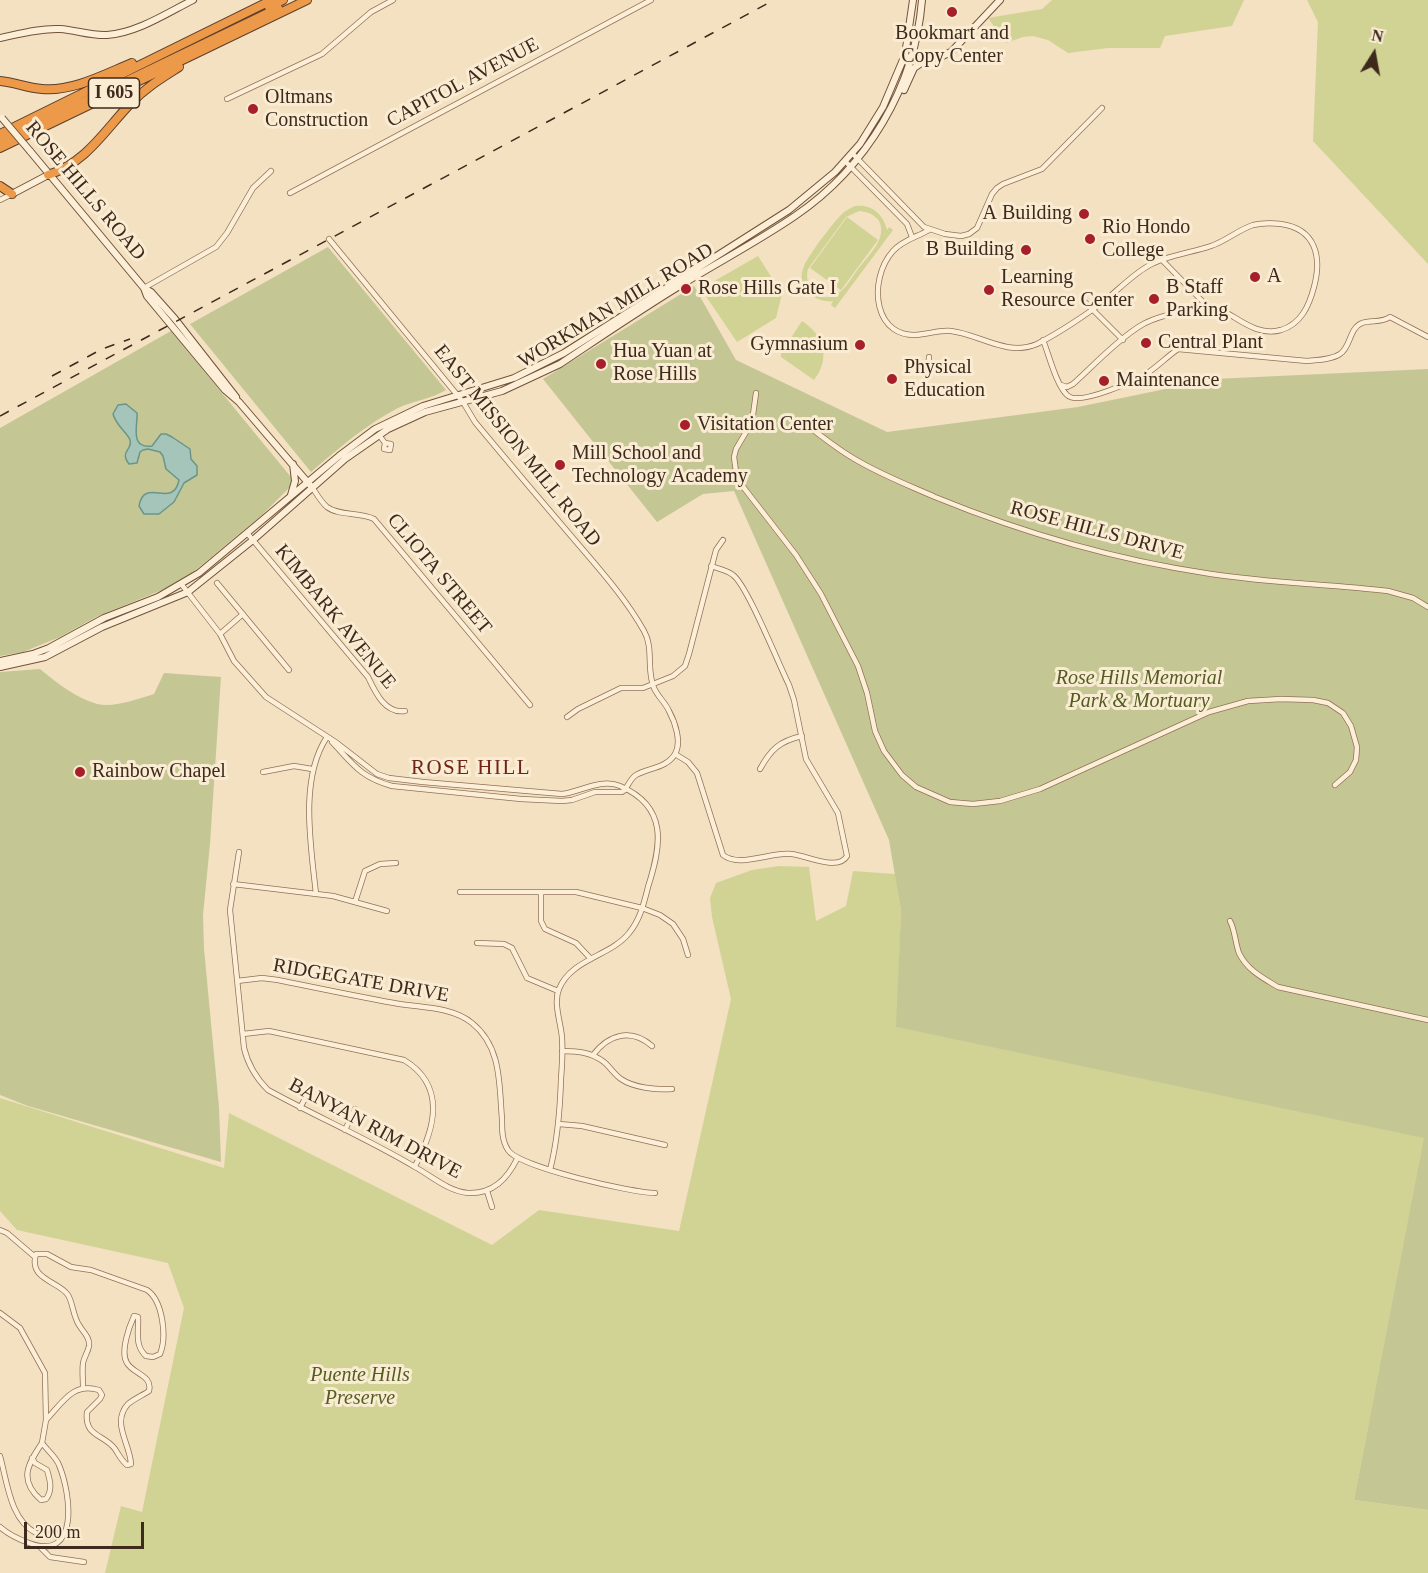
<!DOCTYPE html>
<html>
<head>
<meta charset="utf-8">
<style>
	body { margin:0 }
	#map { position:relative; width:1428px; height:1573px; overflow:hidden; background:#f3e1c2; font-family:"Times New Roman",serif }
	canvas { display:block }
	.north { position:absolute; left:1344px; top:24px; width:60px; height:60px; -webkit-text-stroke:4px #faecd3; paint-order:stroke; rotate:11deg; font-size:16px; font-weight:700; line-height:24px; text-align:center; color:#3e2a1d }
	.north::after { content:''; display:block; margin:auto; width:21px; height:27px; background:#3e2a1d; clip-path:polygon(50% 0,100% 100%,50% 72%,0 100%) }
	.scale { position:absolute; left:24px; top:1522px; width:120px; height:27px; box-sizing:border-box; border:3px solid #3e2a1d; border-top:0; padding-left:8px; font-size:18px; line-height:21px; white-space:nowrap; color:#3e2a1d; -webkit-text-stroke:4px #faecd3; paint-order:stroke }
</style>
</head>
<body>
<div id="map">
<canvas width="1428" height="1573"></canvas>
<div class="north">N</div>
<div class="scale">200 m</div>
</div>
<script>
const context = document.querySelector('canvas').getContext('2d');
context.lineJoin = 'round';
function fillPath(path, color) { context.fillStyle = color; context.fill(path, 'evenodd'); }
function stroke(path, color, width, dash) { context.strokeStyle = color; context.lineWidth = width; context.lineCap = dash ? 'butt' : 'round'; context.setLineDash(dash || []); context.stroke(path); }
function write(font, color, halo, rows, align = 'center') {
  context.font = font + ' "Times New Roman",serif'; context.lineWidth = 6; context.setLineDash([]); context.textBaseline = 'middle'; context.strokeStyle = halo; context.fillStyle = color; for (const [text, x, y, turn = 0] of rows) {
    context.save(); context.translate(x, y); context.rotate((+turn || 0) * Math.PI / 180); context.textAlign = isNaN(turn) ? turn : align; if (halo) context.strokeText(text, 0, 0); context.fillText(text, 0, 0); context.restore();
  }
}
fillPath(new Path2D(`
	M1052,0H1244L1232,26L1165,36L1160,48H1108L1068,53L1048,40L1033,36L1023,37L1006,43L988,18L1042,9Z
	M1307,0H1428V264L1313,141L1318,22Z
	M855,206C872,204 883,214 887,230L889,227L893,230L835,308L831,305L833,301C813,303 795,287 804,266C808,256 834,221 843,213C846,210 851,208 855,206ZM859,211C868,212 874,214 879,221C888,239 867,257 858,269C852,277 846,289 837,294C819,305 803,286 808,269L846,217Z
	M847,217L878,240L841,290L810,268Z
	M758,256L782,294L776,318L737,342L703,292L704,287Z
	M802,321C824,335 831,358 814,380L781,357V353Z
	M779,866L809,867L816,921L846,906L853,871L895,874L901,911L897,1027L1425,1137L1354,1500L1428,1510V1573H105L121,1506L142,1512L184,1308L168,1263L17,1230L0,1211V1098L224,1168L229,1113L492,1245L539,1210L679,1231L731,999L712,917L710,898L716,883L752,870Z`), '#d0d394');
fillPath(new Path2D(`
	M328,247L446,390C431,399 413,401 398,408C365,425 338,449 311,472L190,324Z
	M694,286L736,360L887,432L1078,407L1214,379L1428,369V1510L1354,1500L1424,1138L896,1027L901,911L889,840L734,491L703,494L657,522L543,379Z
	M171,331L295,482L262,515L192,573L167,588L96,617L60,637L23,652L0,656V428Z
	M40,669C57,683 76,698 97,704C115,708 137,699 154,694L164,673L221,677L210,844L203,915L204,949L219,1107L221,1162L28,1106L0,1095V672Z`), '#c4c794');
const water = new Path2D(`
	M126,404L137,413C138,425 129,449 152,446L161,434H166L172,437L190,449L191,459L197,466V475L184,483L174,502L159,514H144L139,506C144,476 173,510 179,480L166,469L163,456L160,452L148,449L143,450L140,452L137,463L129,464C119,451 133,450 130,440C128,433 116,426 113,414L118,405Z`);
fillPath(water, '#a5c5ba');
stroke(water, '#6a9588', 1.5);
const street = new Path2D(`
	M227,99L322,54L371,12L393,0
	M852,153L924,227L945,234L961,236L969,234L977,228L992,194L997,188L1003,184L1042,169L1102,108
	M845,161L907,224L912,237
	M290,193L651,0
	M0,200L12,194
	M929,230C917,237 903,240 893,251C867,280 873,343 923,334C932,333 941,330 951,331C979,334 1007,357 1037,344C1059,333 1089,313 1108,298C1121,287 1134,274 1148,266C1167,255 1191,253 1211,246C1226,241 1238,230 1253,225C1262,223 1272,223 1281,224C1316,229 1322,257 1314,287C1309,306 1301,324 1281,330C1248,339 1227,302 1203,307C1184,311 1156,316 1140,326C1117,340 1093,366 1073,384L1067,387L1061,385
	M329,239L463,402L475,422C509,463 543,503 578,544C601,571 626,599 644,631C654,648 646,670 654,688C658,697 665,702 669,711C675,722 682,742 675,754C667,768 648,768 636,775C631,778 628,785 625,790
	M1162,260L1207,306
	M144,288L216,247L227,233L253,188L271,171
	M1086,303L1123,340
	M1043,340C1049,355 1056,384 1067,395C1079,407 1136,380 1149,372C1159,365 1168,356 1178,349L1307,361C1317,360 1331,360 1340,354C1351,347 1349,328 1362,323C1372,320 1381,323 1390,317L1428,337
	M928,369L929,357
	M756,393L752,422L736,449L734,457L737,479L796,555L821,594L858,666L867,693L875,731L884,751L902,775L916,787L950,802L973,804L1000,801L1040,789L1209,712L1248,701L1281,699L1313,700L1328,703L1343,713L1351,726L1357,747L1356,760L1350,772L1335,785
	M812,429C825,439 839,450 853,458C879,474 908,485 935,497C1023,533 1117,560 1211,574C1270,583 1329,584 1388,591L1413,598L1428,607
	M379,435L385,443L384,449L390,450L391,444L385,443
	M312,487C316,493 321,502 327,507C339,516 360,512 374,519L530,705
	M247,533L368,677C375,692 385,714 405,711
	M217,583L289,670
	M182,585L220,634L234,661L266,697L337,743L377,774L389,778L423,782L562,794C580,792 601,778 620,786C669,807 661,846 648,887C644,903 640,920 629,933C611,956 571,959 559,989C553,1003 561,1023 562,1038C563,1052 562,1066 561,1079C560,1111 558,1139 550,1170
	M220,634L243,614
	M567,717L578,709L621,688H643L673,676L685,666L689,654L716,550L723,540
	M332,742C353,764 360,777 392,786L521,799L562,801L572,800L595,792H622L625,790
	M675,754L688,762L697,773L723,855C739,868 770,852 791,854C806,855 838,872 847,856L838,813L806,759L794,700L789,685C779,665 747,585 733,575C727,570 719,569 711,566
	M760,769C771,749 780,741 802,736
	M263,772L294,766L312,769
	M239,852L230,910L244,1048C248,1065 256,1078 268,1090C317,1117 368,1139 415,1167C433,1177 448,1191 468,1193C493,1194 507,1179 517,1159
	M233,884L333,896L387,911
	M460,892H576L642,908L660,915L673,924L683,939L688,955
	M541,893V921L545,929L576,943L591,959
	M316,894C311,846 299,779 327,737
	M355,902L365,871L380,864L396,863
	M1230,921C1235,930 1235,942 1239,953C1247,970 1263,978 1278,987L1428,1020
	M477,943L504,944L512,948L527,978L558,991
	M237,981L262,978L278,980C317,988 355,996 394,1003C420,1008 451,1006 472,1023C502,1047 499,1085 502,1119C502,1130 502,1141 508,1150C518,1167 633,1193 655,1193
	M243,1034L269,1031L404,1060C447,1086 435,1129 415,1166
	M562,1051C577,1051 591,1052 604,1062C610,1067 614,1074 621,1079C634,1088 657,1090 672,1089
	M593,1055C609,1034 631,1028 652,1046
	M300,1108L311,1087
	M559,1124L582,1126L665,1145
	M345,1130L355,1109
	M487,1191L492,1207
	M0,1230L7,1233L35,1257
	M0,1313L20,1328L45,1373L46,1420L42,1443C47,1450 56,1457 59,1465C71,1494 80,1562 29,1543C18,1539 9,1535 0,1527
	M46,1420C63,1402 73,1382 99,1390L102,1395L100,1399L87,1412C84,1437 104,1434 115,1449C119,1455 121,1460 127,1465L131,1464C130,1443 111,1423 128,1404C134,1399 143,1395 149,1391C153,1375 133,1374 127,1363C120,1352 129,1327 134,1316L138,1317C139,1331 134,1345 146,1356L153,1357L160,1354C167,1337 163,1301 147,1290L91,1270L71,1267L47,1254H36C28,1280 59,1281 68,1295C73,1303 73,1316 79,1325C83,1332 90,1337 89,1346C88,1352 84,1357 83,1363C82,1371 83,1379 83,1387
	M0,1456C7,1481 10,1520 36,1533C45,1537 55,1535 65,1533
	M32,1458L35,1463L47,1470C50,1480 53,1490 46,1499L41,1500C18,1480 28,1464 42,1443
	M40,1547L50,1557L84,1562`);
const secondary = new Path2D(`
	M0,38C19,34 40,28 60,29C76,30 91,36 107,35C137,33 167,13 193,0
	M910,57L938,58L951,52L1000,0
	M904,90L914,68L927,59
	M30,151L144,288L147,296L225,390L239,402L310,485
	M12,194L48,175
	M144,288L151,292L175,319L236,397
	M291,495L295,481L293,464
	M0,661L33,654L49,648L104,618L158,597L199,573L339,456L375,429L423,406L514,378L564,353L789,210L835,172L860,144L883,107L905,55L913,0
	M0,667L45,657L102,627L188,592L253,540L345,459L388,429L425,412L502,391L560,364C602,336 643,308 686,282C722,260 760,240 795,216C867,167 915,87 922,0`);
const highway = new Path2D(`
	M269,7L283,0
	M0,81C14,82 27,88 42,89C72,92 105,74 132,63
	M0,134L272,0
	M0,142L278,8
	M0,148L307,0
	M48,175C87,162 104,131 131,103C145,88 162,78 179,67
	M0,186L12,194`);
stroke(street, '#907157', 6);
stroke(secondary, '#72523a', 8);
stroke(highway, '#5d3f2b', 10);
stroke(street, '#fdefd7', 4.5);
stroke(secondary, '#fdefd7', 6);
stroke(highway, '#ec9949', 8);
stroke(new Path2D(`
	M52,376L102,349L130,339
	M0,416L774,0`), '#3e2a1d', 1.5, [10, 10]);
const secondaryBridge = new Path2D(`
	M2,118L30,151`);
stroke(secondaryBridge, '#72523a', 8, []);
stroke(secondaryBridge, '#fdefd7', 6);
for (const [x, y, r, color] of [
	[952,12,6,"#a61f29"],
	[253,109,6,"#a61f29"],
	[1084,214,6,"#a61f29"],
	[1090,239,6,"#a61f29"],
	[1026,250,6,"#a61f29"],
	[1255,277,6,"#a61f29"],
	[686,289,6,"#a61f29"],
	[989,290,6,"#a61f29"],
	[1154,299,6,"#a61f29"],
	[1146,343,6,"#a61f29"],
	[860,345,6,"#a61f29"],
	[601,364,6,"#a61f29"],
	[892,379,6,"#a61f29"],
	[1104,381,6,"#a61f29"],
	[685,425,6,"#a61f29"],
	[560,465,6,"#a61f29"],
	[80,772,6,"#a61f29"]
]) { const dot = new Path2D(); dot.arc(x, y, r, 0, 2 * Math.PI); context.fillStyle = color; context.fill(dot); stroke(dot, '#faecd3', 2); }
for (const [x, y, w] of [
	[114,93,51]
]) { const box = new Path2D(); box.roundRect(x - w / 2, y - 15, w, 30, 4.5); context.fillStyle = '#faecd3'; context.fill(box); stroke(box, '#3e2a1d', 1.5); }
write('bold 18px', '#3e2a1d', null, [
	["I 605",114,93]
]);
write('20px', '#3e2a1d', '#faecd3', [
	["Bookmart and",952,34,"center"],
	["Copy Center",952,57,"center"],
	["Oltmans",265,98],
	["Construction",265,121],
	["A Building",1072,214,"right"],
	["Rio Hondo",1102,228],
	["College",1102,251],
	["B Building",1014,250,"right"],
	["A",1267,277],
	["Learning",1001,278],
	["Resource Center",1001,301],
	["B Staff",1166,288],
	["Parking",1166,311],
	["Rose Hills Gate I",698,289],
	["Central Plant",1158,343],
	["Gymnasium",848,345,"right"],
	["Hua Yuan at",613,352],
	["Rose Hills",613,375],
	["Physical",904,368],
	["Education",904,391],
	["Maintenance",1116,381],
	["Visitation Center",697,425],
	["Mill School and",572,454],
	["Technology Academy",572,477],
	["Rainbow Chapel",92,772]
], 'left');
write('20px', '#3e2a1d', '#faecd3', [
	["CAPITOL AVENUE",463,83,-28],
	["ROSE HILLS ROAD",85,191,50],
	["WORKMAN MILL ROAD",616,306,-31],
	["EAST MISSION MILL ROAD",517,446,51],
	["ROSE HILLS DRIVE",1097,531,15],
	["CLIOTA STREET",439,574,50],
	["KIMBARK AVENUE",335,617,51],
	["RIDGEGATE DRIVE",361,981,10],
	["BANYAN RIM DRIVE",375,1129,28]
]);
write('italic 20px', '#525d21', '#faecd3', [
	["Rose Hills Memorial",1139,679],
	["Park & Mortuary",1139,702],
	["Puente Hills",360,1376],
	["Preserve",360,1399]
]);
context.letterSpacing = '1.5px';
write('21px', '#702317', '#faecd3', [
	["ROSE HILL",471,768]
]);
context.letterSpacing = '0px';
</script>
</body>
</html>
